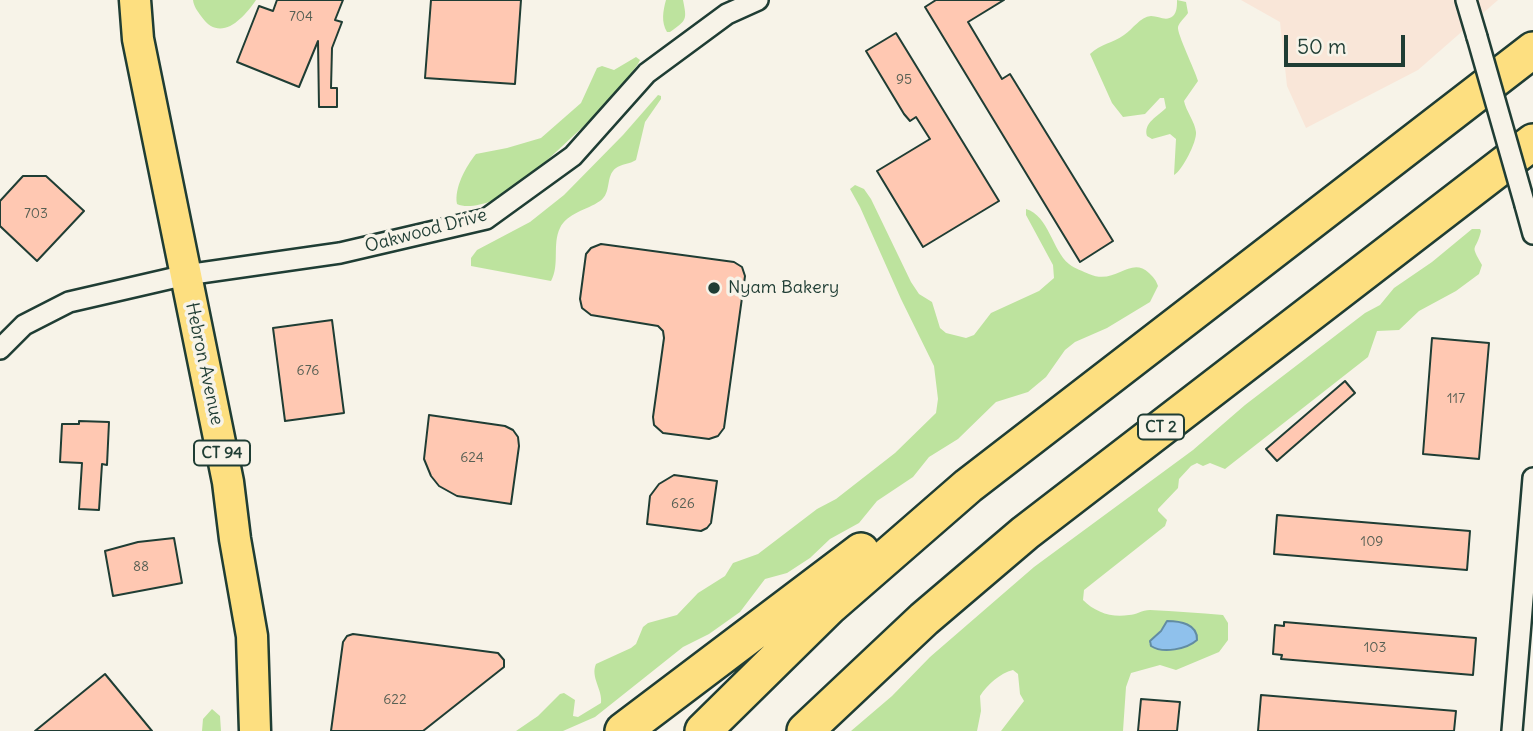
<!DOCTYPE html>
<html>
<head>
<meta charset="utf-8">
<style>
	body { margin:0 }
	#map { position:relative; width:1533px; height:731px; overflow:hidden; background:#f7f3e8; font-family:Delius,sans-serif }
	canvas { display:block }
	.scale { position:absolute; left:1284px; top:35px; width:121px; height:32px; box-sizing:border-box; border:4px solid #1f3d34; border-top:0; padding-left:9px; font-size:21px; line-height:24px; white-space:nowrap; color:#1f3d34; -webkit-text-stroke:5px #f7f3e8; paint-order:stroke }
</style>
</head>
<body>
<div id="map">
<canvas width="1533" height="731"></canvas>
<div class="scale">50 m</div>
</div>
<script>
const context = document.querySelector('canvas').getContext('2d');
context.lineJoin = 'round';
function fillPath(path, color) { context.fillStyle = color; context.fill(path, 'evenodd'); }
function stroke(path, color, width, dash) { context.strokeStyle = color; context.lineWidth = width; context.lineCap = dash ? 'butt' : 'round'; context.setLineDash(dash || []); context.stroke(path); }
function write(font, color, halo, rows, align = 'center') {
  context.font = font + ' Delius,sans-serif'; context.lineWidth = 7; context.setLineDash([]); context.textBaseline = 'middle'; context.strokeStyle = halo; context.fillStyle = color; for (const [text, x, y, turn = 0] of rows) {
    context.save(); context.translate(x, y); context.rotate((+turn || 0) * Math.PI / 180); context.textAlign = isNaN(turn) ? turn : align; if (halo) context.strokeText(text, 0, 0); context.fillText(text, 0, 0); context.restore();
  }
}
fillPath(new Path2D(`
	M1241,0H1498L1418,70L1306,128L1287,86L1280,22Z`), '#f9e6d8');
fillPath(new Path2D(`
	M193,0H256C243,19 220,44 201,16C197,10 194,7 193,0Z
	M666,0H683C687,20 687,20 670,32H667C661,22 663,11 666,0Z
	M1177,0L1186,2L1188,13C1185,18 1179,22 1178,27C1177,34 1195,70 1198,81L1184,101C1186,111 1195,122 1196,132C1197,142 1182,171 1174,175L1176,139L1170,134L1152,139L1147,136C1143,123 1158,116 1166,108L1164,98H1160L1145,114L1123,117L1112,103L1090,54C1100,44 1113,43 1124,35C1133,29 1140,17 1151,16C1159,16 1166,22 1173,16C1177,12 1177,6 1177,0Z
	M636,57L640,60L638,64C612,101 579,131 545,162C535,171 525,182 513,190C501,199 471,211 457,204C454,188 466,166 476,154L507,148L541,138L581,103L597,68L602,66L614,70Z
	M658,95L661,96V99L645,122L636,160C630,164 621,164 616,168C605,176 612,193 600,201C587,210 567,213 560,228C552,244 560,265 551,281L471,266V258L477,250L530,222L564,195L623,135Z
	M855,185L864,189L871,199L911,282L919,294L932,302L940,328L946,333L966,338L974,335L991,313L1039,291L1054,278L1053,265L1026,215V209C1049,216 1052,250 1069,264C1075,269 1083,271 1089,274C1116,286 1130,255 1149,273C1154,278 1156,280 1158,286L1150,302L1107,328L1075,342L1065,350L1046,377L1028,392L996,402L958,439L929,457L913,477L877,501L859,523L830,539L810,558L787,573L765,579L740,612L709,634L683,647L595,717L563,731H516L538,716L560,694L564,693L575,700L573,716L578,717L601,703C603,690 590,677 596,664L631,648L636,644L643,627L648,623L677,615L698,593L725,576L733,563L758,554L817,509L836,499L895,453L936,413L938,399L934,366L901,299L860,207L850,189Z
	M1472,229H1480L1481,231C1476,253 1469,242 1482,265L1479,274L1456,291L1419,311L1399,330L1377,331L1368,357L1225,469L1210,463L1203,466L1197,463L1191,466L1179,479L1178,488L1158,509V511L1167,520L1165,526L1084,590L1083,600C1095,612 1111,618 1129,615C1136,615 1142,610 1150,610C1175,611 1199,613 1223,615L1228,623V640L1219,652L1176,670L1160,665L1131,673L1126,687L1123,731H1001L1024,701L1020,694L1018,674L1013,670C1000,673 987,685 980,696L981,711L977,731H851L892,696L930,657L1034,567L1193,450L1245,405L1365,313L1380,305L1394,288L1432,262ZM1178,621L1193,628L1149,644L1163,627Z
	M212,709L220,716L221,731H202L203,719Z`), '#bde39e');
const water = new Path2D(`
	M1167,621C1180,621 1198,624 1197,640C1187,649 1163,654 1151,646L1150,641L1161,631Z`);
fillPath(water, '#8fc1ec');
stroke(water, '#628ca2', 2);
const building = new Path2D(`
	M277,0H343L335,20L342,22L332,48L331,88H337V107H319L318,41L299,87L237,62L259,6L273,11Z
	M431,0H521L515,84L425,78Z
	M936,0H1004L968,22L1002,79L1010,74L1113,241L1080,262L925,7Z
	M896,33L999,201L923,247L877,171L930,139L916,117L910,121L904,114L866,51Z
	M23,176H46L84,211L37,261L0,226V201Z
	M601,244L734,262L742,267L745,276L724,428L718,436L709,439L663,433L654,425L653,417L664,338L663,331L658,326L591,315L582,308L580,299L586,254L591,248Z
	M332,320L344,413L285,421L273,328Z
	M1432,338L1489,343L1479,459L1423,454Z
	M1345,381L1355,393L1277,461L1266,449Z
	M429,415L505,426L513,430L518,437L519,446L511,504L457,496L439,486L431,476L424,459Z
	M79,421L109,422L107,465L102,464L99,510L79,509L82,463L60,462L62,424H79Z
	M674,475L717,481L711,523L707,528L701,531L647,524L650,496L659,484Z
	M1277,515L1470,531L1467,570L1274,554Z
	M174,538L182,583L113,596L105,551L138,542Z
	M1284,622L1476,638L1473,675L1281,659L1282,655L1273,654L1275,625L1284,626Z
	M353,634L498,653L504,660V667L423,731H331L343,642L347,636Z
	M105,674L152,731H35Z
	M1261,695L1456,711L1454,731H1258Z
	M1141,699L1180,702L1177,731H1138Z`);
fillPath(building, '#ffc8b2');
stroke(building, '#1f3d34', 2);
const street = new Path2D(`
	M1466,0L1477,37
	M1525,205L1533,234
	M0,349L24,325L69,302L186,275L340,253L486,219L573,156L647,73L727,14L758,0
	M1512,731L1533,478`);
const primary = new Path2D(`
	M135,0L138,39L228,482L235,539L252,636L255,731`);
const highway = new Path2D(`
	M623,731L861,551
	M703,731L829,607L968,486L1533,50
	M805,731L924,619L1025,533L1533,142`);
stroke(street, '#1f3d34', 24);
stroke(primary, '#1f3d34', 35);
stroke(highway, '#1f3d34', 40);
stroke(street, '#f7f3e8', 19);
stroke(primary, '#fddf80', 30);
stroke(highway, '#fddf80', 35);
const streetBridge = new Path2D(`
	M1477,37L1525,205`);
stroke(streetBridge, '#1f3d34', 24, []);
stroke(streetBridge, '#f7f3e8', 19);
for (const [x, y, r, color] of [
	[714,288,7,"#1f3d34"]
]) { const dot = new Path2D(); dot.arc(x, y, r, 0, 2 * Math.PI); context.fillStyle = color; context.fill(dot); stroke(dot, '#f7f3e8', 2.5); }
write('14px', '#576054', null, [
	["704",301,17],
	["95",904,80],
	["703",36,214],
	["676",308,371],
	["117",1456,399],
	["624",472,458],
	["626",683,504],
	["109",1372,542],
	["88",141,567],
	["103",1375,648],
	["622",395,700]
]);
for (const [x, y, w] of [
	[1161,427,46],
	[222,453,56]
]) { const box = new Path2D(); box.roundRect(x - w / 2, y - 12.5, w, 25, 5); context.fillStyle = '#f7f3e8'; context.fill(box); stroke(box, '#1f3d34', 2); }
write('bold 16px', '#1f3d34', null, [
	["CT 2",1161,427],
	["CT 94",222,453]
]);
write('18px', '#1f3d34', '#f7f3e8', [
	["Oakwood Drive",426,231,-15],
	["Hebron Avenue",204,364,78]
]);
write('18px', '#1f3d34', '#f7f3e8', [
	["Nyam Bakery",728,288]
], 'left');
</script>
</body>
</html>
